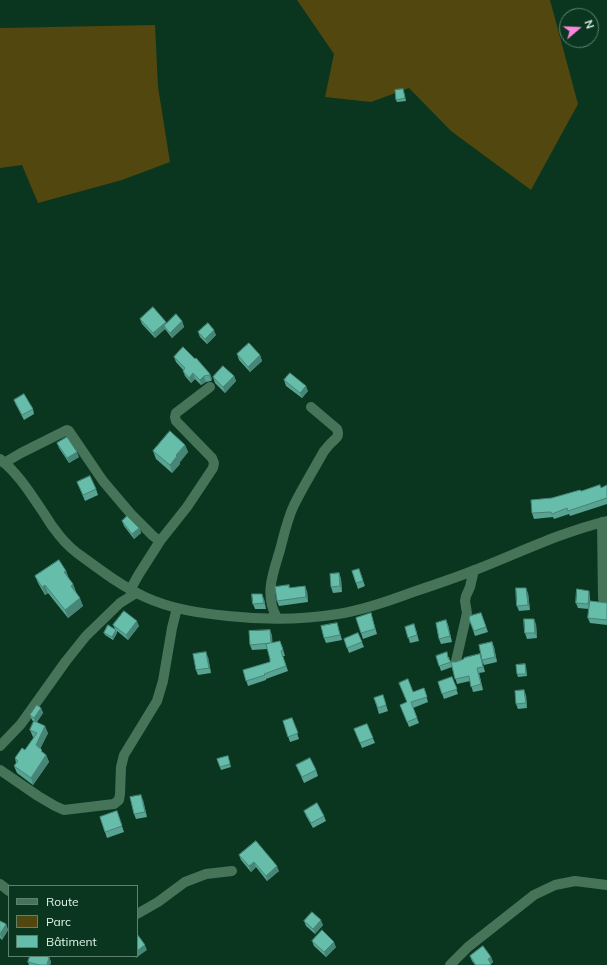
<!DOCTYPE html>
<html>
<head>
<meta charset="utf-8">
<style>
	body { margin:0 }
	#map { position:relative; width:607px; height:965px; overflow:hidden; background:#0a3620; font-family:Mulish,sans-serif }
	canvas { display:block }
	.legend { position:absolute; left:8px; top:885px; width:130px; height:72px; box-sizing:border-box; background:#0a3620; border:1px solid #5f826f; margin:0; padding:5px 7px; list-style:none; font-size:12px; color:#def5e6 }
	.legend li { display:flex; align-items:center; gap:8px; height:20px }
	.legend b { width:20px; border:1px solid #5f826f }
	.north { position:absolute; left:559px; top:8px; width:40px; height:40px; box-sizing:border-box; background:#0a3620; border:1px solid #5f826f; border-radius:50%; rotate:71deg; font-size:11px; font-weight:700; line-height:16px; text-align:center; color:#def5e6 }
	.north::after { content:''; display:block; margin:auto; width:14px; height:18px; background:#fe86e1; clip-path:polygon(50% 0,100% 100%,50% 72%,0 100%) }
</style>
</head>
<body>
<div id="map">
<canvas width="607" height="965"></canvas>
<ul class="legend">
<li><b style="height:5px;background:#467459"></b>Route</li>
<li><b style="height:11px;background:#52470e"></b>Parc</li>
<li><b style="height:11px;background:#66beaa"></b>Bâtiment</li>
</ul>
<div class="north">N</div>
</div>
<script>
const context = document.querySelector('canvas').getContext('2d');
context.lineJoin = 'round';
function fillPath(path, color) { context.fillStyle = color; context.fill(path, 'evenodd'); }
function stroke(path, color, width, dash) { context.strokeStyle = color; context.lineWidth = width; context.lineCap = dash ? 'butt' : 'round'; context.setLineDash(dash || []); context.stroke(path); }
fillPath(new Path2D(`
	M297,0H550L578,104L531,190L451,131L409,88L371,102L325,97L334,54Z
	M155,25L158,87L170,162L122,180L38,203L22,165L0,168V28Z`), '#52470e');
stroke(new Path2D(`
	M0,459C19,474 32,496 45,515C49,522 54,529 59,535C66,544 75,552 84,558C103,572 123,587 145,597C171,609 199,613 228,616C265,620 301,620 338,614C364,610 389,601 413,592C434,585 455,578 475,570C519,553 561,532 607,521
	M4,463L21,453L67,430L69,431L103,481L131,514L153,536L160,541
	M602,522L603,599
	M130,590L139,574L160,541L187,507L213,468L214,463L212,458L176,421L175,417L176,413L210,387
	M277,618C264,595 273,573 280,550C284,535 287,520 294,505C303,487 314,469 324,451C326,449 328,446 331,443C336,438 340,437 337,429L311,407
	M456,661L467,613L465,601L466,596L470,587L474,570
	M0,746L21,724L66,661L86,636L120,603L136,593
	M0,770L38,796L55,806L64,810L114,804L119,800L120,794L121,767L124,755L157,701L163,681L172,628L177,608
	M0,884L9,891
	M137,914L158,902L185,882L206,874L232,871
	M450,965L468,947L534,895L555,885L575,881L607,885`), '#467459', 10);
fillPath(new Path2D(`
	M404,92L406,101L397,102L396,100Z
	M140,319L166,323L182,321L184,327L172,338L165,329L155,338L142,324Z
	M198,332L216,335L207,344L200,337Z
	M237,354L260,355L262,361L250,372L239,360Z
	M174,357L195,359L210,374L212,379L211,381L206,382L201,385L195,379L191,383L185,376L183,371V370L176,362Z
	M234,376L236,381L225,393L215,383L213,377Z
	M284,380L308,391L302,398L286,386Z
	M14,400L33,409L34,414L24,420L16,405Z
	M57,443L79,457L69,463L59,448Z
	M185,445L188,452L180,462V464L172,473L156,459L153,451Z
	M77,482L96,489L98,495L85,501Z
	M607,485V504L570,516L569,514L554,519L553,517L534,519L532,513L552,498L581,491L601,488Z
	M122,521L139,528L141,533L134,539L124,526Z
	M359,569L365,586L358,589L352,571Z
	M66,571L69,579L73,584L76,592L83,606L68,618L48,593L45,595L38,583L35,576Z
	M339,573L341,579L342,592L333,593L331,587Z
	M289,585L290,588L307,591L308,602L279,606L277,601Z
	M528,593L530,610L519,611L517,606Z
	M590,596V602L607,603V625L590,623L588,618L589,609L578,608L576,603Z
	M264,599L266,609H255L253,604Z
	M371,613L377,634L363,639L356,618Z
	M481,613L488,632L475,636L469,619Z
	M446,620L448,625L452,642L441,644L439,639Z
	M337,623L342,640L326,643L324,638Z
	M536,624L537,638L527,639L525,633Z
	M113,625L139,626L128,640L117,631V633L113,640L105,635L104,633L115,629Z
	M405,627L416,630L419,641L410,643Z
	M358,633L364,647L349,653L344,639Z
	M272,635V643L282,646L285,656H283L288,671L266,679V680L248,686L243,670L270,662V659L268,649L252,650L250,645Z
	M492,642L494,647L497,662L484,665L482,660Z
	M480,654L485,672L479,673L483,690L473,692L470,681L457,684L452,667L441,671L436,656L449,657L450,661L451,662H456Z
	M208,657L211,673L198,675L196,670Z
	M525,664L526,667L527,676L518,677L517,674Z
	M452,677L458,694L444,699L438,682Z
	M424,688L428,702L413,708L419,723L409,727L400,705L407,702L413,692Z
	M383,695L388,711L379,714L374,698Z
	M526,695L527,708L518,709L516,704Z
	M41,708L43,713L37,722L48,733L40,749L42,750V752L46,755L49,762L33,785L17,773L14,766L16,763L15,758L25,750L34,737H33L30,730L34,722L32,720L30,715Z
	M292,718L299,739L290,742L283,721Z
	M367,724L375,743L362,748L354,729Z
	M228,756L231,767L221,770L217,759Z
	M296,765L316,770L318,776L304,783Z
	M143,800L147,817L136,819L134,814Z
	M117,811L124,832L107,838L100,817Z
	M304,811L324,816L326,821L313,828L306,816Z
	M239,855L279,871L267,881L256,867L251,872L241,860Z
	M0,921L6,924L8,930L2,940L0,938Z
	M304,921L323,925L315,934L306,926Z
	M312,941L336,947L326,957L314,946Z
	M470,956L491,957L493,962L491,964V965H475L472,961Z
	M49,957L51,962L50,965H29L28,962Z`), '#58a392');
fillPath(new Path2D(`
	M182,321L184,327L172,338L170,333Z
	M166,322L168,327L164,326L165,329L155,338L153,333Z
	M214,330L216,335L207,344L205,339Z
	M260,355L262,361L250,372L248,367Z
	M193,373L195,379L191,383L189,378Z
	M210,374L212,379L211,381L209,375Z
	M204,376L206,382L201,385L200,380Z
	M234,376L236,381L225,393L223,387Z
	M306,386L308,391L302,398L300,393Z
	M185,445L188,452L180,462V464L172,473L170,465L176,455Z
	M77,452L79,457L69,463L67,458Z
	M139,528L141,533L134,539L132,534Z
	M66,571L69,579L64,572Z
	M339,573L341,579L342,592L340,586Z
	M73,584L76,592L74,594L71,586Z
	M45,585L48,593L45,595L42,587Z
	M305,586L307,591L308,602L306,597Z
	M526,588L528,593L530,610L528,605Z
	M589,591L590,596L589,610L588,604Z
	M262,594L264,599L266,609L264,603Z
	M80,598L83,606L68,618L65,610Z
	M534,619L536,624L537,638L535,633Z
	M446,620L448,625L452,642L450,636Z
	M137,621L139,626L128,640L126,635Z
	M116,630L117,633L113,640L112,637Z
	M270,630L272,635L273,648L271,643Z
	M492,642L494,647L497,662L495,657Z
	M206,652L208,657L211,673L209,668Z
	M480,654L482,660L485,672L483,667Z
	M477,668L479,673L483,690L481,684Z
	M524,690L526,695L527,708L526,703Z
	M41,708L43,713L36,723L34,718Z
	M45,726L48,733L38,753L36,745Z
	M46,755L49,762L33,785L31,778Z
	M141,795L143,800L147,817L145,812Z
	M254,862L256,867L251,872L249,866Z
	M277,866L279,871L267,881L266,876Z
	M321,920L323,925L315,934L313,929Z
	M6,924L8,930L2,940L0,934Z
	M334,942L336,947L326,957L324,952Z
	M145,945L147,950L136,958L135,956H137V951Z
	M49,957L51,962L50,965H47Z
	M491,957L493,962L491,964V965H489L488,959Z`), '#478577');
const building = new Path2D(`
	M403,89L405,98L396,100L395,90Z
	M153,307L166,322L153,333L140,319Z
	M176,314L182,321L170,333L164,326Z
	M208,323L214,330L205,339L198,332Z
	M249,343L260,355L248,367L237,354Z
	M183,347L195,359L196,358L210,374L209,375L204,376L200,380L193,373L189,378L183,371L185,368L174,357Z
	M223,366L234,376L223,387L213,377Z
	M290,373L306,386L300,393L284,380Z
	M24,394L33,409L22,415L14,400Z
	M170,431L185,445L176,455L177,456L170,465L153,451Z
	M67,437L77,452L67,458L57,443Z
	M90,476L96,489L83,495L77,482Z
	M600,485L601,488L607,485V498L568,511L567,508L552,514L551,512L532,513L531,500L552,498L580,490L581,491Z
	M127,516L139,528L132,534L122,521Z
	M59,560L66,571L64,572L73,584L71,586L80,598L65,610L45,585L42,587L35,576Z
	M359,569L363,581L356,583L352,571Z
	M339,573L340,586L331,587L330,574Z
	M289,585V588L305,586L306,597L277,601L275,587Z
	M516,588H526L528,605L517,606Z
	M577,589L589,591L588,604L576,603Z
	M252,594H262L264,603L253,604Z
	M590,601L607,603V620L588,618Z
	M124,611L137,621L126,635L113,625Z
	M371,613L375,629L361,633L356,618Z
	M481,613L486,627L474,631L469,619L470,616Z
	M524,619H534L535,633H525Z
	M446,620L450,636L439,639L436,623Z
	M337,623L340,635L324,638L321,626Z
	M414,624L417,635L408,638L405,627Z
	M108,625L116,630L112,637L104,633Z
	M270,630L271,643L280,641L283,650L281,651L286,666L264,674L265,675L246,681L243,670L270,662V659L266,644L270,643L250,645L249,631Z
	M358,633L362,642L347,648L344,639Z
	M492,642L495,657L482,660L479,645Z
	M206,652L209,668L196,670L193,654Z
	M447,652L448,658L451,662L439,666L436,656Z
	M480,654L483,667L477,668L481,684L471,687L469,676L455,679L451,662H456L464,659V658Z
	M525,664L526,674H517L516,665Z
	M452,677L457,689L442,694L438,682Z
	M408,679L413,692L424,688L427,697L411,702L417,718L407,722L400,705L407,702L399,683Z
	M524,690L526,703L516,704L515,691Z
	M383,695L386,705L378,708L374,698Z
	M37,705L41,708L34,718L30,715Z
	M292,718L298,733L288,737L283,721Z
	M34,721L45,726L36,745L42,750L41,751L46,755L31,778L14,766L18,761L15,758L22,748L25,750L37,733L30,730Z
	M367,724L373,738L360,743L354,729Z
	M228,756L230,764L220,767L217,759Z
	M310,758L316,770L302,777L296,765Z
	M141,795L145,812L134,814L130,797Z
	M317,803L324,816L311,823L304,811Z
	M117,811L122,826L105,832L100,817Z
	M256,841L277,866L266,876L254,862L249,866L239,855Z
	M312,912L321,920L313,929L304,921Z
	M0,921L6,924L0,934Z
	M322,930L334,942L324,952L312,941Z
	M137,934L145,945L137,951Z
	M483,946L491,957L488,959L491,964L489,965H476L470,956Z
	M30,956H45L49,957L47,965H39L28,962Z`);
fillPath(building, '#66beaa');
stroke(building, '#478577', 1);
</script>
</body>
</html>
